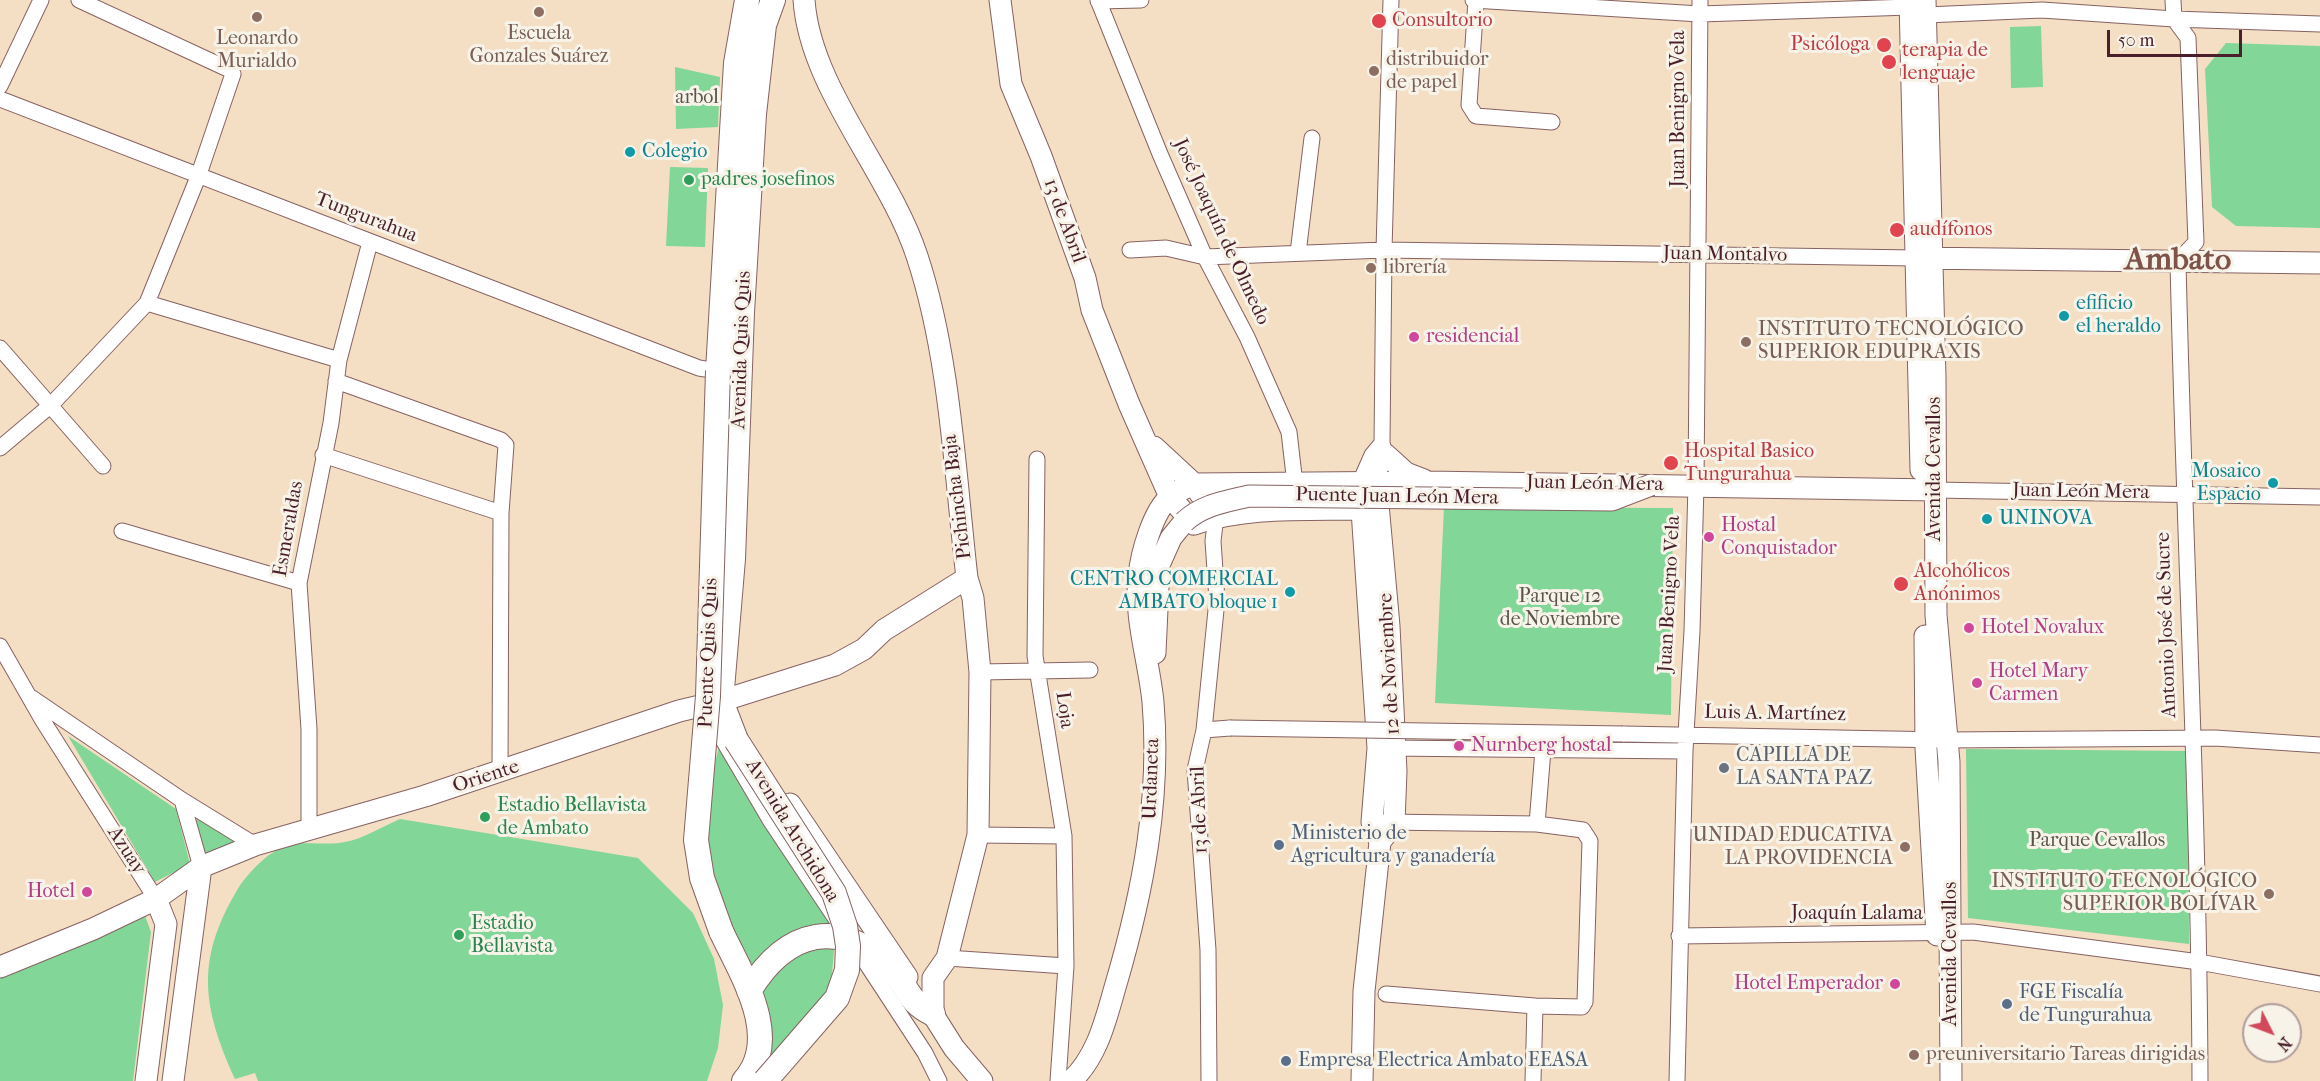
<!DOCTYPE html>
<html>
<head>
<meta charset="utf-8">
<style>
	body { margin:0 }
	#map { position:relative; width:2320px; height:1081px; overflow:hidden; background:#f4dfc5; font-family:"IM FELL French Canon",serif }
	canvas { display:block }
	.north { position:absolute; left:2242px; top:1003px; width:60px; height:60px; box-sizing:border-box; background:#f7f3e8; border:2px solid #b29e9c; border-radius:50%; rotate:132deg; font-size:16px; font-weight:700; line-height:24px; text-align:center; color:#4a1f2b }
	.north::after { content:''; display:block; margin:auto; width:21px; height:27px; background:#d1495b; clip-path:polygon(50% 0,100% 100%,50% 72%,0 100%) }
	.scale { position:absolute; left:2107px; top:30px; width:135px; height:27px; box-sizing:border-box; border:3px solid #4a1f2b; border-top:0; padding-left:8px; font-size:18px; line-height:21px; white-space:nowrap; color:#4a1f2b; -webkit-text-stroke:4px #f7f3e8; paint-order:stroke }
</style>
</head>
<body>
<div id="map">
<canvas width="2320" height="1081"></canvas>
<div class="north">N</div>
<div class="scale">50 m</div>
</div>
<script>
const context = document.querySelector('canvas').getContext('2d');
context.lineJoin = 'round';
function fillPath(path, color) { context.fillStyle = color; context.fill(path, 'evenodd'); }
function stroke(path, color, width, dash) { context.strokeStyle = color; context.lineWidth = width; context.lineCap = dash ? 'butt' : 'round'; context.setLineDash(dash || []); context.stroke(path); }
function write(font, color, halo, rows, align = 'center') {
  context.font = font + ' "IM FELL French Canon",serif'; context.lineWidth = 6; context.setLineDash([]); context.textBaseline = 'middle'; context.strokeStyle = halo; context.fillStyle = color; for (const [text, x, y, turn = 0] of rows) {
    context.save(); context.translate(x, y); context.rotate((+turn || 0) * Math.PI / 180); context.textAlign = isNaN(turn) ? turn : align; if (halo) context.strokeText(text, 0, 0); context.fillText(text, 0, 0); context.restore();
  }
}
fillPath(new Path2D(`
	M2041,26L2043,87L2011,88L2010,27Z
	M2226,43L2320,46V228L2236,226L2212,207L2205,69Z
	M675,67L720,77L718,127L676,129Z
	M670,167L708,168L705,247L666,246Z
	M1444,507L1673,508L1671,715L1435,703Z
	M723,731L836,926L831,986L755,1081L768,1025L708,880L705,802Z
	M68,736L176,809L190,864L155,882Z
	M1966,749L2188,751L2189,944L1968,918Z
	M195,814L235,842L205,857Z
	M400,819L638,858L693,913L714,959L723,1005L718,1048L707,1081H258L255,1073L235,1079C203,1008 195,962 236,892C244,877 268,851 286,846C304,840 326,846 345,842C363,839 383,826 400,819Z
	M144,913L151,932L133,1081H0V973Z`), '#81d698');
const street = new Path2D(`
	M1098,0L1160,154L1205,257L1247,337L1289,432L1295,484
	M1473,0L1700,14L1910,7L1926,15L2042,10L2174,19L2320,24
	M1476,0L1469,105L1476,116L1552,122
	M2173,0L2174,19L2188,38L2196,242L2178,261C2184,535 2199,808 2200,1081
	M1098,1L1141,0
	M0,86L41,0
	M0,99L699,368L718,371
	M1130,250L1166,248L1205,257L1384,250L1916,258
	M1298,253L1312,138
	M147,303L339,360
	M0,348L103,466
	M336,381L501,440L506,445L501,513L500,773
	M0,448L51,405L147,303L198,177L233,74L230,70L79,0
	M323,455L501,513
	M1037,459L1035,656L1064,836L1066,966L1058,1081
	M1360,482L1372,455L1382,443
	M1376,482L1385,454L1382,443L1384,250L1391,0
	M1935,490L2320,497
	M122,531L299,583
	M0,646L43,721L156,899
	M980,672L1090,670
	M32,698L182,800L255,845
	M707,713L770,820L836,919
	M1204,730L1230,728
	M1623,734L1945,740L2215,738L2320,745
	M1387,748L1685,751
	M182,800L201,867
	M1384,822L1537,824L1583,830L1590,841L1585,1002L1582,1007L1535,1006L1386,994
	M1537,824L1543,750
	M309,829V729L299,583L331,423L339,360L370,242
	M978,835L1064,836
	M1679,936L1973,932L2199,962L2320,984
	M855,946L925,1053L939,1081
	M947,958L1066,966
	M1209,1081L1208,950L1195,770L1204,730L1217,600L1213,541L1216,516
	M1533,1081L1535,1006
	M1677,1081L1685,751L1692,631L1696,485L1700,0`);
const secondary = new Path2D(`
	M804,0C810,88 889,171 917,256C950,355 955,474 967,578L973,598L980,672L978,835L947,958L933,978V1014
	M1000,0L1011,84L1041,156L1085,278L1092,310L1129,404L1170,497L1194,524C1247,506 1306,510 1362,509
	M1910,0L1921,470
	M1925,0L1935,377L1936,615L1949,762L1951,1081
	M1917,258L2320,263
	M1154,447L1194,484L1201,495
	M1385,454L1406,473L1424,480
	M1376,482L1389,626L1396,771L1394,823L1380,842
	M1361,495L1378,748L1372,822L1380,842L1364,991L1362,1081
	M1925,636L1926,748L1937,935
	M1155,653L1159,565L1171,538L1184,522
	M790,804L907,977
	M0,967L93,929L156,899L201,867L255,845L425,796L679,711L721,701L835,665L864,649L884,630L967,578
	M925,1002L954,1048L982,1081
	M146,1081L166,924L156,899
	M173,1081L201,867
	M1071,1081C1098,1056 1106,1018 1116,984C1143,892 1161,798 1153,702C1149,661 1134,617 1139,576C1141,554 1153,511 1170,497C1176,491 1186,488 1194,484L1427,482L1935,490`);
const primary = new Path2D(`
	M718,371L736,63L747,0
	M736,740L721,701L733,559L742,312L754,114L764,25L773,0
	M721,931C741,974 783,1038 744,1081
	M749,991C786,930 841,915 893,971C910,990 907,1001 933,1014`);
stroke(street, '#866261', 17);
stroke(secondary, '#866261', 23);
stroke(primary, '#866261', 26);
stroke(street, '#fff', 15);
stroke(secondary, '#fff', 21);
stroke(primary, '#fff', 24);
const streetBridge = new Path2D(`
	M1230,728L1623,734`);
const secondaryBridge = new Path2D(`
	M1184,522C1202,505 1224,502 1249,496L1612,500L1651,485`);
const primaryBridge = new Path2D(`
	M718,371L708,696L696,840L702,878L721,931
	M736,740L834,893L845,926L848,946L847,970L837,998L765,1081`);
stroke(streetBridge, '#866261', 17, []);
stroke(secondaryBridge, '#866261', 23, []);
stroke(primaryBridge, '#866261', 26, []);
stroke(streetBridge, '#fff', 15);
stroke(secondaryBridge, '#fff', 21);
stroke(primaryBridge, '#fff', 24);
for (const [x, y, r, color] of [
	[539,12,6,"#8d6e63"],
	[257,17,6,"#8d6e63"],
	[1379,21,8,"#e0444e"],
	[1884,45,8,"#e0444e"],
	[1889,62,8,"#e0444e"],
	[1374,71,6,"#8d6e63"],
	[630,152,6,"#0f9aa8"],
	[689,180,6,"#2e9e5b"],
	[1897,230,8,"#e0444e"],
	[1371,268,6,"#8d6e63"],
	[2064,316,6,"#0f9aa8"],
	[1414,337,6,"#d1479c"],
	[1746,342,6,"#8d6e63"],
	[1671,463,8,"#e0444e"],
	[2273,483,6,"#0f9aa8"],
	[1987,519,6,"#0f9aa8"],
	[1709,537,6,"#d1479c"],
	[1901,584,8,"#e0444e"],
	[1290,592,6,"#0f9aa8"],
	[1969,628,6,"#d1479c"],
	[1977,683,6,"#d1479c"],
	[1459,746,6,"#d1479c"],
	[1724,768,6,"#6b7280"],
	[485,817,6,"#2e9e5b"],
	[1279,845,6,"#5c6f8a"],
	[1905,847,6,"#8d6e63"],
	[87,892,6,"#d1479c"],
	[2269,894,6,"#8d6e63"],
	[459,935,6,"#2e9e5b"],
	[1895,984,6,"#d1479c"],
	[2007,1004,6,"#5c6f8a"],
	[1914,1055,6,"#8d6e63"],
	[1286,1061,6,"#5c6f8a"]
]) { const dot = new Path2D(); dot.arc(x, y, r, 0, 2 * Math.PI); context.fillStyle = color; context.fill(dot); stroke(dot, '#f7f3e8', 2); }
write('20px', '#be3a42', '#f7f3e8', [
	["Consultorio",1392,21],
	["Psicóloga",1870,45,"right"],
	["terapia de",1902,51],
	["lenguaje",1902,74],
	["audífonos",1910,230],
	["Hospital Basico",1684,452],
	["Tungurahua",1684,475],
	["Alcohólicos",1914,572],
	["Anónimos",1914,595]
], 'left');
write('20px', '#785e54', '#f7f3e8', [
	["Escuela",539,34,"center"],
	["Gonzales Suárez",539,57,"center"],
	["Leonardo",257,39,"center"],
	["Murialdo",257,62,"center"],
	["distribuidor",1386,60],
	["de papel",1386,83],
	["librería",1383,268],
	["INSTITUTO TECNOLÓGICO",1758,330],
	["SUPERIOR EDUPRAXIS",1758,353],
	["UNIDAD EDUCATIVA",1893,836,"right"],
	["LA PROVIDENCIA",1893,859,"right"],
	["INSTITUTO TECNOLÓGICO",2257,882,"right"],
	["SUPERIOR BOLÍVAR",2257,905,"right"],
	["preuniversitario Tareas dirigidas",1926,1055]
], 'left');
write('20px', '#5a564c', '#f7f3e8', [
	["arbol",697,98],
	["Parque 12",1560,597],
	["de Noviembre",1560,620],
	["Parque Cevallos",2097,841]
]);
write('20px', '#4a1f2b', '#f7f3e8', [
	["Juan Benigno Vela",1679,109,-90],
	["Tungurahua",366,218,21],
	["13 de Abril",1064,221,70],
	["José Joaquín de Olmedo",1221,232,65],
	["Juan Montalvo",1725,255,1],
	["Avenida Quis Quis",742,350,-88],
	["Avenida Cevallos",1935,469,-90],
	["Juan León Mera",1595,484,1],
	["Juan León Mera",2081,492,1],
	["Pichincha Baja",958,497,-97],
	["Puente Juan León Mera",1397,497,1],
	["Esmeraldas",289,529,-80],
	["Juan Benigno Vela",1670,594,-87],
	["Antonio José de Sucre",2167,625,-92],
	["Puente Quis Quis",709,653,-88],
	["12 de Noviembre",1390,664,-93],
	["Loja",1064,710,82],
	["Luis A. Martínez",1775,714,1],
	["Oriente",486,777,-18],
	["Urdaneta",1152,779,-88],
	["13 de Abril",1200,810,-92],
	["Avenida Archidona",792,831,59],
	["Azuay",126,851,57],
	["Joaquín Lalama",1857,914],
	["Avenida Cevallos",1951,954,-90]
]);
write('20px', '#0d838f', '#f7f3e8', [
	["Colegio",642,152],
	["efificio",2076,304],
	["el heraldo",2076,327],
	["Mosaico",2261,472,"right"],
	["Espacio",2261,495,"right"],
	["UNINOVA",1999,519],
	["CENTRO COMERCIAL",1278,580,"right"],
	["AMBATO bloque 1",1278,603,"right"]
], 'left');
write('20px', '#27864d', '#f7f3e8', [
	["padres josefinos",701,180],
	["Estadio Bellavista",497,806],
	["de Ambato",497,829],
	["Estadio",471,924],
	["Bellavista",471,947]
], 'left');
write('20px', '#b23c85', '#f7f3e8', [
	["residencial",1426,337],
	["Hostal",1721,526],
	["Conquistador",1721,549],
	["Hotel Novalux",1981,628],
	["Hotel Mary",1989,672],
	["Carmen",1989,695],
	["Nurnberg hostal",1471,746],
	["Hotel",75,892,"right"],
	["Hotel Emperador",1883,984,"right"]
], 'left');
write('20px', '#5b616d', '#f7f3e8', [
	["CAPILLA DE",1736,756],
	["LA SANTA PAZ",1736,779]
], 'left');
write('20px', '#4e5e75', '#f7f3e8', [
	["Ministerio de",1291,834],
	["Agricultura y ganadería",1291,857],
	["FGE Fiscalía",2019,993],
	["de Tungurahua",2019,1016],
	["Empresa Electrica Ambato EEASA",1298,1061]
], 'left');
write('bold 32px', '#7f524a', '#f7f3e8', [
	["Ambato",2178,261]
]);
</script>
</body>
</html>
